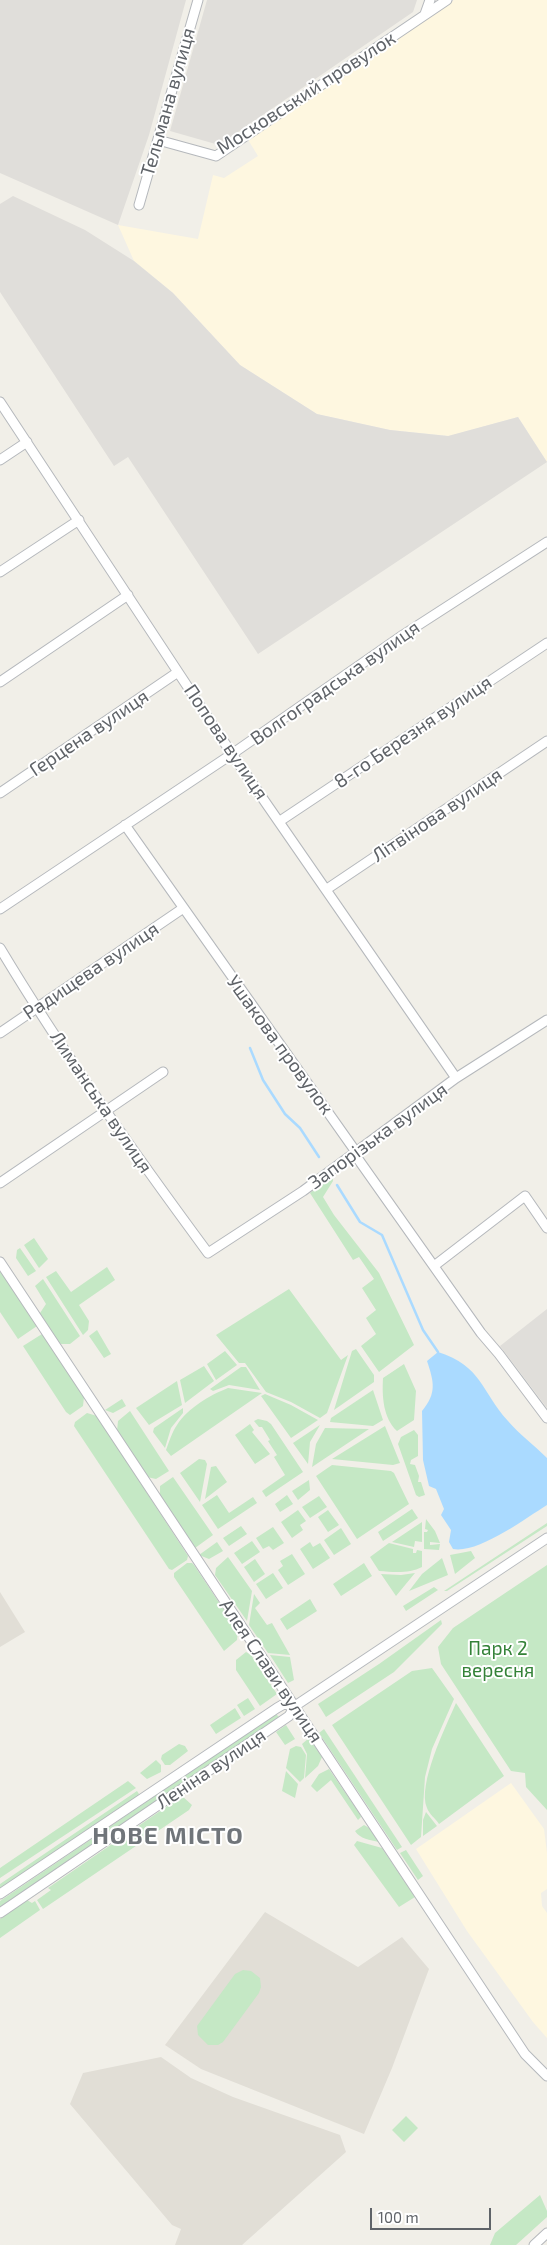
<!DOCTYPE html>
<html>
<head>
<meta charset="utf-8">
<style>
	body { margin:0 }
	#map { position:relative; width:547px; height:2245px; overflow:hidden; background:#f1efe8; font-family:"Exo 2",sans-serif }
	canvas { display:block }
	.scale { position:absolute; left:370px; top:2208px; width:121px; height:22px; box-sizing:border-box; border:2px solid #5f6368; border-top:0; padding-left:6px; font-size:15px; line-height:18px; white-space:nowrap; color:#5f6368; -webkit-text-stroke:4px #fff; paint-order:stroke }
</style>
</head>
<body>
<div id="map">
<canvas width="547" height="2245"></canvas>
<div class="scale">100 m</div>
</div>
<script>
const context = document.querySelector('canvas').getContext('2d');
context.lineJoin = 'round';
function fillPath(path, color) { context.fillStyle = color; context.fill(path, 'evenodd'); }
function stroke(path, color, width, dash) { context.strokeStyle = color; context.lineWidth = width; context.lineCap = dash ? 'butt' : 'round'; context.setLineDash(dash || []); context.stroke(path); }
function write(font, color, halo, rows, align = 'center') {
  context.font = font + ' "Exo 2",sans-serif'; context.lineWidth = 4; context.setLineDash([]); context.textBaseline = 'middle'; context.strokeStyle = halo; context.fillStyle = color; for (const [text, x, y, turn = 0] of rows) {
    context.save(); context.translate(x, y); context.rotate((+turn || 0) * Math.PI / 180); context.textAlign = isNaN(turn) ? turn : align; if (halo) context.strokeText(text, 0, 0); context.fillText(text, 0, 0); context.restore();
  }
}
fillPath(new Path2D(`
	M454,0H547V462L518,417L449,436L390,430L317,414L240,365L173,293L134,261L118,225L198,239L213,175L224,178L258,156L247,138Z
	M511,1783L544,1829L547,1853V1889L541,1893L542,1906L547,1913V2038L533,2022L467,1931L416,1849Z`), '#fef7e0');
fillPath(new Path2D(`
	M0,0H186L149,135L118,225L0,173Z
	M207,0H417L413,12L219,145L170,131Z
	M13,196L85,230L134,261L173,293L240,365L317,414L390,430L448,436L518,417L547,462L258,654L128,457L114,466L0,292V204Z
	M547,1309V1408L500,1346Z`), '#e0deda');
fillPath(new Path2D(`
	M0,1592L25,1632L0,1647Z
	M265,1912L358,1967L402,1937L429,1969L392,2068L364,2134L201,2069L165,2045Z
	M161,2057L191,2078L233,2097L340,2135L346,2152L242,2245H175L181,2229L172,2225L70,2104L83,2073Z`), '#e1ded6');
fillPath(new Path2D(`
	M332,1175L333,1181L323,1197L334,1215L379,1273L414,1345L379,1372L361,1346L376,1334L366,1318L376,1310L362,1288L374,1279L359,1257L353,1260L310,1193Z
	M34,1238L48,1259L39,1268L24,1245Z
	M20,1248L36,1271L28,1276L16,1258L17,1250Z
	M107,1267L115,1280L79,1305L89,1321L88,1330L83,1335L46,1277L56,1271L71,1292Z
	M0,1270L37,1326L18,1339L0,1312Z
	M43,1279L80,1336L70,1344H61L57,1340L40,1313L46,1304L35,1286Z
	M289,1289L341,1360L348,1355L327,1413L320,1418L291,1402L266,1392L245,1363H239L216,1335Z
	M97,1330L111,1354L104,1358L89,1336Z
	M42,1334L84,1397L83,1406L70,1415L66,1412L23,1346Z
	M356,1349L374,1375V1382L334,1410L352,1351Z
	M225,1351L237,1365L216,1380L207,1364Z
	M404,1364L416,1391L414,1420L397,1431C383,1418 382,1396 383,1378Z
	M204,1366L214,1381L185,1403L180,1380Z
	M241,1367H246L260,1390L229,1385L213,1391L210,1389Z
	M177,1381L182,1405L149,1425L136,1408Z
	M228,1388L262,1393L171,1456L166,1450C169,1442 172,1432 177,1425C188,1408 210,1395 228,1388Z
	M373,1390L383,1420L373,1426L330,1422L331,1418Z
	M265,1394L291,1405L318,1420L291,1438L261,1396Z
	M122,1399L126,1406L113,1413L105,1410Z
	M183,1408V1413L171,1428L165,1448L153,1432L154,1428Z
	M130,1411L169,1471L156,1479L147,1477L117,1431L118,1421Z
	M87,1413L97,1416L188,1556L187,1560L172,1570L169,1569L74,1426L75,1422Z
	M258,1419L267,1421L271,1424L303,1472L266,1497L262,1491L285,1475L274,1457L277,1455L268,1441L270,1440L262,1427H259L254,1421Z
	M250,1424L254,1430L252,1432L270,1454L255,1464L235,1435Z
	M320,1425L310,1442L308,1464L293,1443Z
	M385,1426L400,1463L393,1465L332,1459Z
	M325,1428L369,1429L312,1467L316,1444Z
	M414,1430L418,1435V1456L411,1460L410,1464L415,1465L419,1476L418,1482H421L425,1495L419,1497L416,1495L398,1444L401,1437Z
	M199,1459L205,1460L207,1464L200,1502L180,1473Z
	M332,1465L391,1471L394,1473L409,1504L357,1539L316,1476Z
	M216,1466L227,1482L205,1499L211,1467Z
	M173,1477L213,1535L195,1548L160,1495V1486Z
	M309,1480L310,1490L298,1500L292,1491Z
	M217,1495L229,1513L253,1497L257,1503L218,1529L202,1505Z
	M287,1495L293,1504L280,1512L275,1504Z
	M319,1496L327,1507L310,1518L302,1507Z
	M412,1509L418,1518L383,1541L378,1532Z
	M298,1510L306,1521L300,1525L303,1530L292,1538L281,1522Z
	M328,1510L339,1525L328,1532L318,1517Z
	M426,1519L435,1531L440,1543L430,1542V1545L440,1544L439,1550L424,1549V1532H427L428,1530L425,1529Z
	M422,1522V1542L415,1541L414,1547L392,1542Z
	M547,1523V1526L447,1591H444Z
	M241,1526L247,1534L229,1546L223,1538Z
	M273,1527L284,1543L273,1550L269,1546L263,1549L256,1538Z
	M341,1528L351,1544L334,1555L324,1540Z
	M252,1541L260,1552L242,1564L234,1553Z
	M217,1542L223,1551L209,1559L199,1555Z
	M310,1542L313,1547L320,1543L330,1558L313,1569L300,1549Z
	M389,1543L413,1549V1553H416L417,1550L422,1551V1567C409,1574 393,1572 379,1571L370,1557Z
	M471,1551L475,1558L455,1574L450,1555Z
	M292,1554L305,1574L288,1585L278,1570L283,1566L280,1561Z
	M228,1557L252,1591L247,1621L215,1575L216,1568Z
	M442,1558L448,1575L409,1591L422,1574Z
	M255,1559L265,1574L254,1582L244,1567Z
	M187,1563H192L194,1565L238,1631L237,1640L224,1651L174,1577V1573Z
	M364,1563L372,1576L341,1596L333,1584Z
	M547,1565V1810L526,1787L525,1773L511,1771L441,1664L438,1647L453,1628Z
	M273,1573L283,1588L266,1599L256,1584Z
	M415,1573L396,1596L381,1574L401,1575Z
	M434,1587L438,1590L406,1611L403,1606Z
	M254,1594L260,1603L255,1608L267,1625L272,1623L290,1655L268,1653L249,1625Z
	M310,1599L317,1611L287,1630L280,1619Z
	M441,1620L442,1624L394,1672L326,1717L318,1704L379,1664Z
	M246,1652L251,1655L277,1694L260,1706L236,1670V1660Z
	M270,1655L290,1657L294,1680L288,1683Z
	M432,1668L454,1699L432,1749L425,1777L421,1837L411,1845L332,1725L412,1671Z
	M248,1698L255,1709L244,1716L237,1705Z
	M456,1703L504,1776L439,1824C436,1819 429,1814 427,1808C417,1785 446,1726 456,1703Z
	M235,1708L241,1718L216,1734L210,1725Z
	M276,1714L280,1718L0,1908V1901Z
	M286,1725L295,1739L285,1745L276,1732Z
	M324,1729L402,1847L397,1850L319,1733Z
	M309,1738L322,1757L318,1766L305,1778L307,1754L302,1744Z
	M179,1744L185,1746L188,1751L170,1765H165L161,1759L162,1755Z
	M296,1746L301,1747L306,1755L304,1778L300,1782L286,1768L290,1749Z
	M156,1760L161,1765V1772L147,1779L140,1773Z
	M329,1769L360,1814L361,1817L358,1820L331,1780L317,1792L311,1786L319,1774Z
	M286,1771L298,1784L295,1798L282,1791Z
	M128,1781L136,1788L0,1878V1868Z
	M137,1791L139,1794L137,1797L0,1890V1884Z
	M182,1796L192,1805L189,1810L43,1909L37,1900L51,1890L48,1888Z
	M426,1812L437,1826L423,1836V1820Z
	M364,1825L371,1829L379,1842C370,1840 360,1839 355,1831Z
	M357,1841L382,1848L415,1897L399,1907L354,1845Z
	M406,1850L423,1876L418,1880L400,1853Z
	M27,1900L32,1903L35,1901L40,1910L0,1938V1919Z
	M243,1970L251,1971L260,1978L261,1987L259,1993L223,2042L218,2045H208L198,2035L197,2026L235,1974Z
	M406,2116L418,2128L404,2142L392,2130Z
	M540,2195L547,2211V2217L516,2245H490L495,2233Z`), '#c5e8c5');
fillPath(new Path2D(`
	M438,1352C482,1366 481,1391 508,1421C519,1434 534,1445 547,1458V1505C526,1518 478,1554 453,1549L449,1542L451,1530L441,1515L444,1509L436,1489L429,1486L423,1460L422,1411C437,1393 434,1382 427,1361Z`), '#aadaff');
stroke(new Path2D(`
	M250,1048L263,1080L285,1114L300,1128L319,1157
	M337,1185L360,1222L382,1235L423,1330L438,1352`), '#aadaff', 2.5);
const minor = new Path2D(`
	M425,14L430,0
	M158,140L216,156L447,0
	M139,205L198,0
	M0,402L232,754L456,1078
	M0,460L27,442
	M0,572L79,520
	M0,682L128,595
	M0,793L178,672
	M280,821L547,643
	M125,825L356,1152L358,1159L481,1333L499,1354L547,1418
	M327,889L547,741
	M0,909L232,754L403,635L547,542
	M0,948C63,1053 135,1154 208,1253L303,1191L456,1078L547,1020
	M0,1033L182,909
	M0,1183L163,1072
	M0,1262L525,2054L547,2076
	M434,1266L525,1196L547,1228
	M0,1894L277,1708L284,1704L295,1706
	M0,1913L289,1716L295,1706L547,1538
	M534,2245L547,2233`);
stroke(minor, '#b5b8bc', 11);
stroke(minor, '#fff', 9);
write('19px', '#5f6368', '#fff', [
	["Московський провулок",306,93,-33],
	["Тельмана вулиця",168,102,-74],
	["Волгоградська вулиця",335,683,-35],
	["8-го Березня вулиця",413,732,-34],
	["Герцена вулиця",89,733,-34],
	["Попова вулиця",226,742,56],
	["Літвінова вулиця",437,815,-34],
	["Радищева вулиця",91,971,-34],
	["Ушакова провулок",280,1045,54],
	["Лиманська вулиця",101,1102,56],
	["Запорізька вулиця",378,1136,-36],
	["Алея Слави вулиця",271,1671,56],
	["Леніна вулиця",211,1769,-34]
]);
write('19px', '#348238', '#fff', [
	["Парк 2",498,1649],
	["вересня",498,1671]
]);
context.letterSpacing = '1px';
write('bold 24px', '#70757a', '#fff', [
	["НОВЕ МІСТО",168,1836]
]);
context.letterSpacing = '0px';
</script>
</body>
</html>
